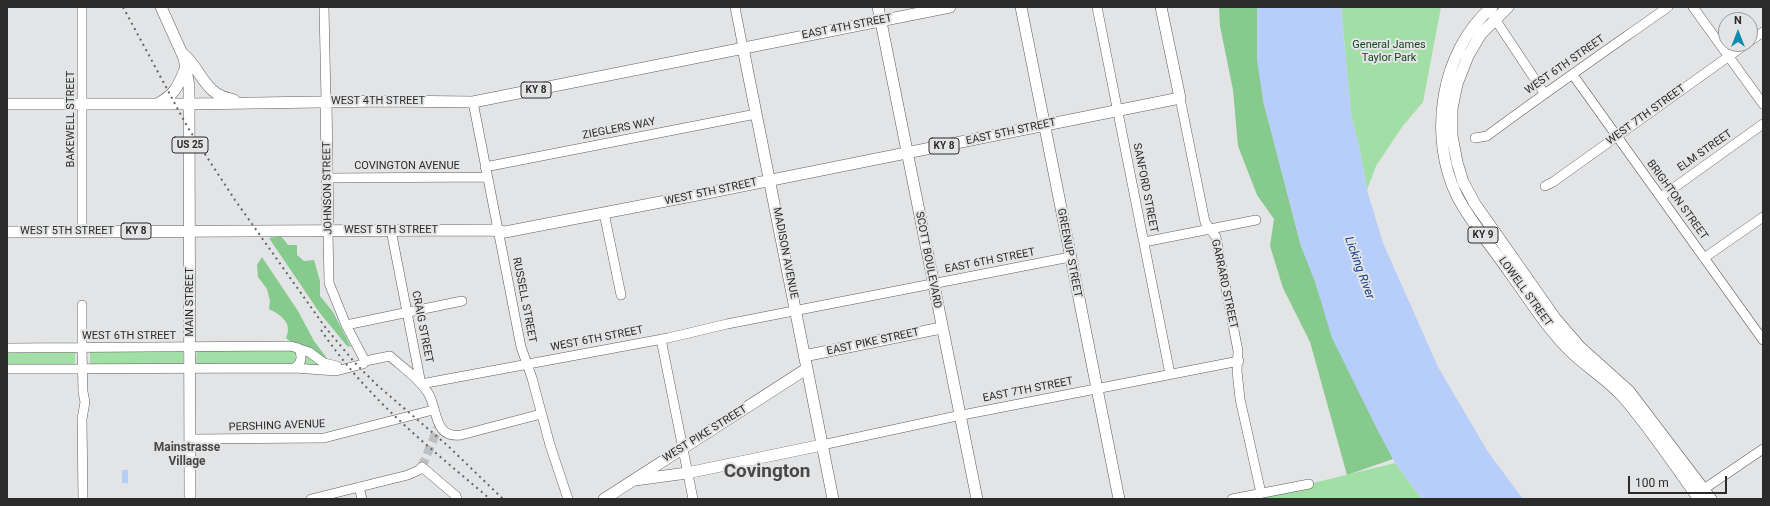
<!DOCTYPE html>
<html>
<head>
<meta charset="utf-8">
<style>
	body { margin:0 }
	#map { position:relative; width:1770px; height:506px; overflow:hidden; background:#e3e4e5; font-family:Roboto,sans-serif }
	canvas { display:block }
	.frame { position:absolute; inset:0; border:8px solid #2b2b2c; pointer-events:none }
	.north { position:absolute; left:1718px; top:12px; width:40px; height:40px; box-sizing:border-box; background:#e3e4e5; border:1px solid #999a9b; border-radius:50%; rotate:0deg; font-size:11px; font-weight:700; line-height:16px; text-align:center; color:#2b2b2c }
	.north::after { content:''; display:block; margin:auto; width:14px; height:18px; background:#0c8bac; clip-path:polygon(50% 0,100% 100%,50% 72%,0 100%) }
	.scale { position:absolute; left:1628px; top:476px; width:99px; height:18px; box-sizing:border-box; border:2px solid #2b2b2c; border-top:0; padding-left:5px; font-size:12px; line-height:14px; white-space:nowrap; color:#2b2b2c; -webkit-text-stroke:3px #e3e4e5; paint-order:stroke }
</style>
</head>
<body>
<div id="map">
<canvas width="1770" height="506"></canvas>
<div class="frame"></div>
<div class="north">N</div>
<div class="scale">100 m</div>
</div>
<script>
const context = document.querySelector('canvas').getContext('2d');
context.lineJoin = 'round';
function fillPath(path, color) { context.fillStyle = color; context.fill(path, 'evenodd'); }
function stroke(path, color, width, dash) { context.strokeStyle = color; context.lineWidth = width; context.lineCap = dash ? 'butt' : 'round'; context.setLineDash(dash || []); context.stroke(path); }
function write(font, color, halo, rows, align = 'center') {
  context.font = font + ' Roboto,sans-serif'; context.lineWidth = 4; context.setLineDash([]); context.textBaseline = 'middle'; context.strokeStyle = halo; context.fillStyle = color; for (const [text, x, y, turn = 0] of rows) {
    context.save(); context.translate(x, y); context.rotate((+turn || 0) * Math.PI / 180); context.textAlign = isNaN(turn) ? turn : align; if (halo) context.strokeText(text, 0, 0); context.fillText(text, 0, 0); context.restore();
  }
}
fillPath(new Path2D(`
	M1341,7H1441L1423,102L1402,127L1376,166L1367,190L1360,151L1351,114Z
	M290,349L296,352L298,357L295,363L292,364H196L197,351Z
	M7,351H75V365L7,366Z
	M90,351H183V364L90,365Z
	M304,352L322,366L304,364Z
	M1395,463L1422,499H1232L1309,484Z`), '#a1dfa6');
fillPath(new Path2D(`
	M1219,7H1257L1263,100L1301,246L1393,459L1347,475L1310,342L1283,288L1270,246L1274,219L1257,195L1238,146L1233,90L1220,26Z
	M281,236L288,245H297V255L304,261L314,260L320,281V296L333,312L351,347L347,346L319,312L269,238Z
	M262,257L298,311L314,341L329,361L293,344L286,338C293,323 281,315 269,309L270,301L267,289L258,277L257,265Z`), '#87ca8d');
fillPath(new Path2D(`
	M1257,7H1341L1351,114L1360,151L1367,190L1383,243L1438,367L1488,452L1523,499H1422L1395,463L1378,431L1332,338L1315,282L1301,246L1263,100L1257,60Z
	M122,470H128V483H122Z`), '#b6cef9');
stroke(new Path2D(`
	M422,467L439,425`), '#bebfc0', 9, [9, 4.5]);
const minor = new Path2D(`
	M82,7V231
	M324,7L326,101
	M735,7L743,48
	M1097,7L1170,374
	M1487,7L1544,93
	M1693,7L1763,104
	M1750,41L1763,32
	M1573,75L1763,340
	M1180,98L1205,222L1216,237L1238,351L1237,371L1240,399L1261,493
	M473,102L521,347L532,378L550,445L568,499
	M1475,138L1487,136C1546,92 1607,50 1668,7
	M485,167L756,114
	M328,178L487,177
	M1545,186L1553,182L1746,44
	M1661,197L1763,124
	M604,213L621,295
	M391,230L421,384
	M328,231L329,283L346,325L365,361
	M1144,242L1256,220
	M1704,258L1763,217
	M82,305V343
	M346,325L462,301
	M661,339L693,499
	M7,348L291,346L309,352L324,363L337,366
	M82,348L83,392L85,402L82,419L83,499
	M295,368C302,363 303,355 298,348
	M7,369L295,368L336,371L363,364L365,361L390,356C402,367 420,379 428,393C438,408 433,439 461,435L541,414
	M421,384L668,338L727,324L1070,257
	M190,439L324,438L433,410
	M822,445L952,417L1239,361
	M359,487L362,499
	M1698,493L1763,449
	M311,499L408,475L419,470L422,467L456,496L457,499
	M1232,499L1309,484`);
const major = new Path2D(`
	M161,7L184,58L189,86L190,499
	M878,7L977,499
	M1021,7L1119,499
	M1492,7C1440,51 1428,137 1457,196C1471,223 1493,248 1510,273C1529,299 1546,327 1569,350C1586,367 1607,379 1623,397C1651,429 1674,465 1699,499
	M1508,7L1481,34L1468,56L1457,84L1452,109V136L1457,162L1463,182L1475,204L1555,318L1580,347L1629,391L1711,499
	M743,48C774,198 802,349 833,499
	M182,53C197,64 201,83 216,93C221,97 228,98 234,100
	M326,101L328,231
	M7,104H190L385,101L473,102L950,7
	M157,104C176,94 178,86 186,67
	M7,232L491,230L505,232L702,194L1180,98L1161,7
	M804,356L941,328
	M635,480L687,473L822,445
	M604,499L806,369`);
stroke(minor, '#5d5d5e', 10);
stroke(major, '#5d5d5e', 12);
stroke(minor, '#fff', 9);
stroke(major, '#fff', 11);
stroke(new Path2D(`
	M123,7L188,128L235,200L325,327L355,363L377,385L448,446L503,499
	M321,330C367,399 428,446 490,499`), '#646465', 2, [2, 4]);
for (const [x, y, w] of [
	[536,90,30],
	[190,145,36],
	[944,146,30],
	[136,231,30],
	[1483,235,30]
]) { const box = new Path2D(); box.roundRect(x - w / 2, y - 8, w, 16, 3); context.fillStyle = '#e3e4e5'; context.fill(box); stroke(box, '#2b2b2c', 1); }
write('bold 10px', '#2b2b2c', null, [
	["KY 8",536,90],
	["US 25",190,145],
	["KY 8",944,146],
	["KY 8",136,231],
	["KY 9",1483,235]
]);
write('11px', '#2b2b2c', '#e3e4e5', [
	["EAST 4TH STREET",847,27,-11],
	["WEST 6TH STREET",1565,65,-35],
	["WEST 4TH STREET",378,101],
	["WEST 7TH STREET",1646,115,-36],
	["BAKEWELL STREET",71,119,-90],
	["ZIEGLERS WAY",619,129,-11],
	["EAST 5TH STREET",1011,132,-12],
	["ELM STREET",1705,151,-35],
	["COVINGTON AVENUE",407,166],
	["JOHNSON STREET",328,188,-91],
	["SANFORD STREET",1145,188,79],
	["WEST 5TH STREET",711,192,-12],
	["BRIGHTON STREET",1677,200,54],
	["WEST 5TH STREET",391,230],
	["WEST 5TH STREET",67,231],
	["MADISON AVENUE",785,253,79],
	["GREENUP STREET",1069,253,79],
	["SCOTT BOULEVARD",928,260,79],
	["EAST 6TH STREET",990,261,-11],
	["GARRARD STREET",1224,284,78],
	["LOWELL STREET",1525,292,54],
	["RUSSELL STREET",524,300,79],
	["MAIN STREET",190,302,-90],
	["CRAIG STREET",422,327,79],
	["WEST 6TH STREET",129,336],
	["WEST 6TH STREET",597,339,-11],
	["EAST PIKE STREET",873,342,-12],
	["EAST 7TH STREET",1028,390,-11],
	["PERSHING AVENUE",277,426,-2],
	["WEST PIKE STREET",705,434,-32]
]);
write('11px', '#16451e', '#e3e4e5', [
	["General James",1389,45],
	["Taylor Park",1389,58]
]);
write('italic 12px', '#123c8b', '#e3e4e5', [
	["Licking River",1359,268,70]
]);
write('bold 12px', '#484849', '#e3e4e5', [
	["Mainstrasse",187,448],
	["Village",187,462]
]);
write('bold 19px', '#484849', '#e3e4e5', [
	["Covington",767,472]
]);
</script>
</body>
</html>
